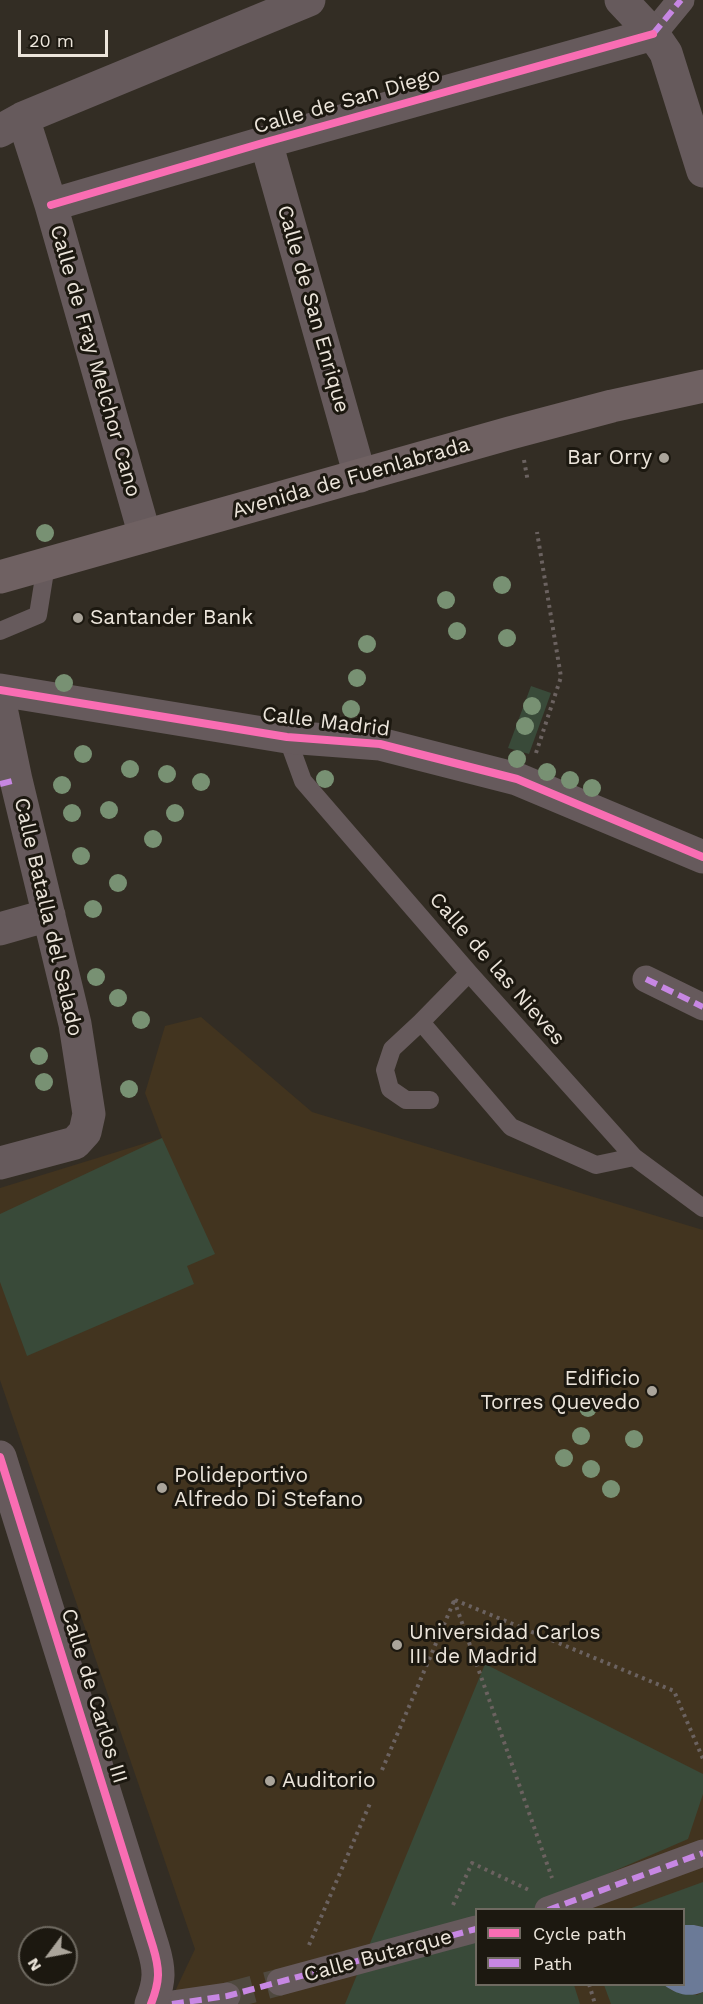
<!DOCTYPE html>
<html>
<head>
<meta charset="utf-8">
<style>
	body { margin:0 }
	#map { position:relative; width:703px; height:2004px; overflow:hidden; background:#332d24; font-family:"Work Sans",sans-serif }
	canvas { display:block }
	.legend { position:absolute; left:475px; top:1908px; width:210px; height:78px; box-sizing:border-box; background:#1c1810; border:2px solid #6f6a61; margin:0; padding:8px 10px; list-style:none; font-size:18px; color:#ece5db }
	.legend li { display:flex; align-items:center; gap:12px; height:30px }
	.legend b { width:30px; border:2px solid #6f6a61 }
	.north { position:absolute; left:18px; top:1926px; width:60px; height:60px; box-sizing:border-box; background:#1c1810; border:2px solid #6f6a61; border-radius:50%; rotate:238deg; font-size:16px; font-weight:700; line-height:24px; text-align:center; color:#ece5db }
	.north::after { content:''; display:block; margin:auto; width:21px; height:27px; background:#aba59b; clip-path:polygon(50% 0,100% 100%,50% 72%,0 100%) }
	.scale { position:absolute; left:18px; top:30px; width:90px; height:27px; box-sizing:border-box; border:3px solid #ece5db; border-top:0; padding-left:8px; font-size:18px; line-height:21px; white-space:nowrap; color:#ece5db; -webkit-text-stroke:4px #1c1810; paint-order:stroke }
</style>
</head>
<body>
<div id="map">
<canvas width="703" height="2004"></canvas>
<ul class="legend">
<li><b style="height:8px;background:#f96db3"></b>Cycle path</li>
<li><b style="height:8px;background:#c787e3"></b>Path</li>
</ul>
<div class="north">N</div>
<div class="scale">20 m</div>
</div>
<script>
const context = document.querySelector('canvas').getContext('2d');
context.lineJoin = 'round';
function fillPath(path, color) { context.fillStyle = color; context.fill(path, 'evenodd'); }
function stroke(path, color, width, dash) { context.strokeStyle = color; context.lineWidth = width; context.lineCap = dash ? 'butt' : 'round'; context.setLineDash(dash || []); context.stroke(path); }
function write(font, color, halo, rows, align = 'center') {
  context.font = font + ' "Work Sans",sans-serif'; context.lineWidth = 6; context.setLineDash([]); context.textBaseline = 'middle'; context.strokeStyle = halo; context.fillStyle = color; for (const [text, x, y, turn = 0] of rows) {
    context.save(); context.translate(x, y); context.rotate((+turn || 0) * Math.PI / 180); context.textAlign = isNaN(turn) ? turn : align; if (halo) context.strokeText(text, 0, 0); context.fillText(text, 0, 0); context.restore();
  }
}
fillPath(new Path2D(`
	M201,1017L312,1112L703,1230V2004H169L195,1949L0,1380V1188L162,1138L145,1093L165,1026ZM476,1910H684V1984H476Z`), '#42341f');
fillPath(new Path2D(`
	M531,686L551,693L529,754L508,748Z
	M162,1138L215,1254L187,1266L194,1284L27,1356L0,1282V1214Z
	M485,1664L703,1774V1794L688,1839L547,1900L550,1909L476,1910V1984L574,1985L580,2004H345Z
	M703,1882V1927L694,1925H684V1910H626Z
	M604,1985H664L673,1991L697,1995L703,1992V2004H611Z`), '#394a39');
fillPath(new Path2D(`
	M684,1925H694L703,1927V1992C688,1998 676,1994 664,1985L684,1984Z`), '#6b7a97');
stroke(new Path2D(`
	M227,1996L280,1982`), '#4f493f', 27, [27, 14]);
stroke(new Path2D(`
	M524,460L528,482
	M536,753L561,677L537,532
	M454,1600L552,1878
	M455,1600L674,1691L703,1759
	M382,1770L454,1601
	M453,1905L472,1863L529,1890
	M309,1945L371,1801
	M589,1984L595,2004`), '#6b6260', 4, [3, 4.5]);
stroke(new Path2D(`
	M0,631L38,615L46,565
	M287,737L303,781L469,973L634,1157L703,1208
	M469,973L421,1022L511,1127L596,1165L634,1157
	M421,1022L392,1049L385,1070L390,1089L406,1100H430`), '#665a5c', 18);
stroke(new Path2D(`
	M653,34L681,0
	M646,979L703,1007
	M548,1910L703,1853
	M280,1982L476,1929
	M172,2004L227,1996`), '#665a5c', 27);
stroke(new Path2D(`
	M621,0L653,34L666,53L703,171
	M23,118L51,205L145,536
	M0,131L23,118L309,0
	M266,142L360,476
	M51,205L266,142L653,34
	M0,690L287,737L380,744L517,779L703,857
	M0,703L16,780L75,1024L89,1114L85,1132L75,1143L0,1163
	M0,929L49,915
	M0,1457L153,1947C160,1970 160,1981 151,2004`), '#665a5c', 33);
stroke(new Path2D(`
	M0,577L510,433L612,406L703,386`), '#6f6162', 33);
stroke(new Path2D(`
	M653,34L681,0
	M0,784L16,780
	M646,979L703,1007
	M548,1910L703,1853
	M172,2004L227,1996L476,1929`), '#c787e3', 6, [12, 6]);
stroke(new Path2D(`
	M51,205L266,142L653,34
	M0,690L287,737L380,744L517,779L703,857
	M0,1457L153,1947C160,1970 160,1981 151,2004`), '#f96db3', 8);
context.fillStyle = '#789173';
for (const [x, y] of [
	[45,533],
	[502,585],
	[446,600],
	[457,631],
	[507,638],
	[367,644],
	[357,678],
	[64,683],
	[532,706],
	[351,709],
	[525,726],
	[83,754],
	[517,759],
	[130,769],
	[547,772],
	[167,774],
	[325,779],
	[570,780],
	[201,782],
	[62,785],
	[592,788],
	[109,810],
	[72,813],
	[175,813],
	[153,839],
	[81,856],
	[118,883],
	[93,909],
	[96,977],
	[118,998],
	[141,1020],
	[39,1056],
	[44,1082],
	[129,1089],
	[588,1408],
	[581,1436],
	[634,1439],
	[564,1458],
	[591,1469],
	[611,1489]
]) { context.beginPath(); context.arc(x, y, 9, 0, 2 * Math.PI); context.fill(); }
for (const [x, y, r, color] of [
	[664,458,6,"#aba59b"],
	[78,618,6,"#aba59b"],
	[652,1391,6,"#aba59b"],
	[162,1488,6,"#aba59b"],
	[397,1645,6,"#aba59b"],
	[270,1781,6,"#aba59b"]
]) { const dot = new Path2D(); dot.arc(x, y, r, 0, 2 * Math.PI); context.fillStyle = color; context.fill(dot); stroke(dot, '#1c1810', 2); }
write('21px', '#ece5db', '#1c1810', [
	["Calle de San Diego",347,101,-16],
	["Calle de San Enrique",313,309,74],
	["Calle de Fray Melchor Cano",95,361,74],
	["Avenida de Fuenlabrada",351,478,-16],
	["Calle Madrid",326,722,7],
	["Calle Batalla del Salado",48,917,77],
	["Calle de las Nieves",497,969,49],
	["Calle de Carlos III",94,1696,73],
	["Calle Butarque",378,1956,-15]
]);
write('21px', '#ece5db', '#1c1810', [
	["Bar Orry",652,458,"right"],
	["Santander Bank",90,618],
	["Edificio",640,1379,"right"],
	["Torres Quevedo",640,1403,"right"],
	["Polideportivo",174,1476],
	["Alfredo Di Stefano",174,1500],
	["Universidad Carlos",409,1633],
	["III de Madrid",409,1657],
	["Auditorio",282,1781]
], 'left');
</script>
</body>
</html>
